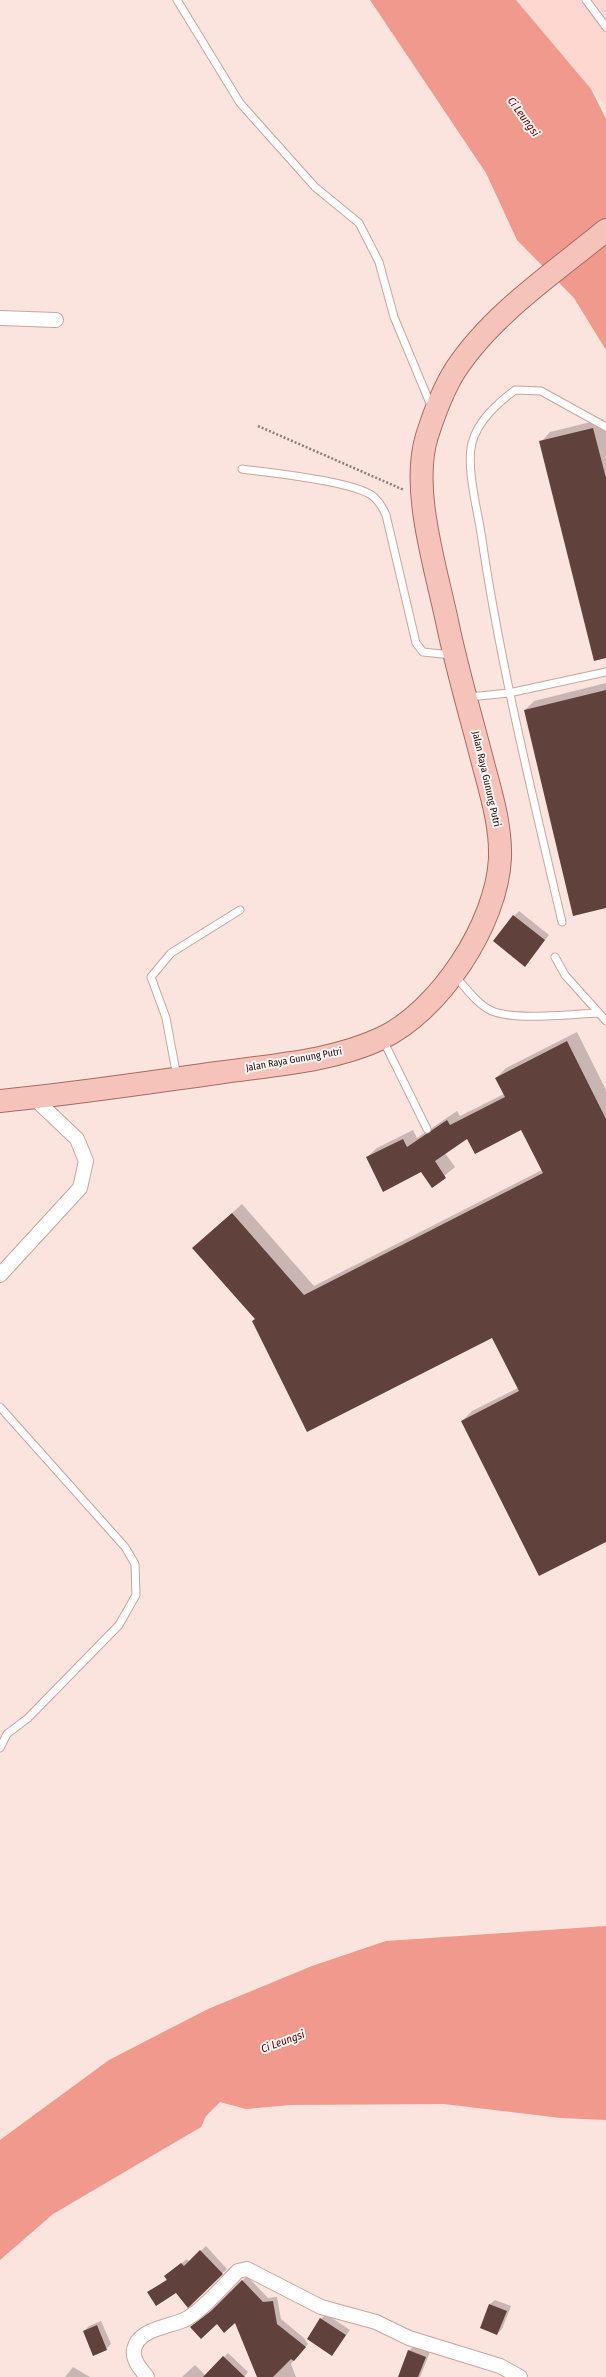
<!DOCTYPE html>
<html>
<head>
<meta charset="utf-8">
<style>
	body { margin:0 }
	canvas { display:block; background:#fbe3de }
</style>
</head>
<body>
<canvas width="606" height="2377"></canvas>
<script>
const context = document.querySelector('canvas').getContext('2d');
context.lineJoin = 'round';
function fillPath(path, color) { context.fillStyle = color; context.fill(path, 'evenodd'); }
function stroke(path, color, width, dash) { context.strokeStyle = color; context.lineWidth = width; context.lineCap = dash ? 'butt' : 'round'; context.setLineDash(dash || []); context.stroke(path); }
function write(font, color, halo, rows, align = 'center') {
  context.font = font + ' "Fira Sans Condensed",sans-serif'; context.lineWidth = 4; context.setLineDash([]); context.textBaseline = 'middle'; context.strokeStyle = halo; context.fillStyle = color; for (const [text, x, y, turn = 0] of rows) {
    context.save(); context.translate(x, y); context.rotate((+turn || 0) * Math.PI / 180); context.textAlign = isNaN(turn) ? turn : align; if (halo) context.strokeText(text, 0, 0); context.fillText(text, 0, 0); context.restore();
  }
}
fillPath(new Path2D(`
	M516,0H606V106L591,89Z`), '#fed7d1');
fillPath(new Path2D(`
	M370,0H516L591,89L606,119V228L550,155L606,232V350L574,298L517,240L486,173Z
	M606,1926V2120L561,2118L444,2104L290,2105L246,2109L220,2102L206,2116L201,2127L53,2214L0,2260V2140L109,2060L208,2009L312,1966L386,1941Z`), '#f0998c');
fillPath(new Path2D(`
	M603,419L606,431V657L541,442L550,432Z
	M606,683V907L525,710L534,701Z
	M519,911L549,935L529,960L514,916Z
	M577,1032L606,1090V1540L462,1421L472,1411L518,1388L493,1337L256,1319L193,1248L242,1204L314,1286L542,1170L522,1129L468,1138L445,1153L455,1167L432,1186L422,1171L367,1157L377,1148L413,1130L417,1138L457,1111L460,1116L504,1094L496,1078L506,1068Z
	M206,2246L227,2269L188,2306L177,2292H149L167,2279L170,2272L187,2259L189,2262Z
	M247,2276L268,2298L277,2297L281,2319L304,2338L308,2344L291,2364L296,2377H272L235,2321L191,2327L216,2307Z
	M495,2300L511,2306L502,2329L497,2334L481,2328L490,2304Z
	M326,2314L350,2330L332,2355L321,2319Z
	M101,2321L111,2344L106,2349L84,2331L89,2326Z
	M414,2346L430,2352L420,2377H399L409,2351Z
	M228,2353L248,2372L244,2377H182L195,2365L206,2376Z
	M73,2367L90,2377H65Z`), '#0003');
stroke(new Path2D(`
	M512,101L606,233`), '#f0998c', 30);
fillPath(new Path2D(`
	M593,428L606,478V658L594,661L539,441Z
	M606,690V908L573,916L524,710Z
	M513,915L545,940L525,967L493,941Z
	M567,1041L606,1119V1542L539,1576L461,1421L519,1391L492,1338L307,1432L252,1321L255,1319L192,1248L232,1213L304,1295L543,1173L521,1130L475,1154L467,1139L435,1161L446,1178L432,1188L421,1172L383,1192L366,1157L403,1139L407,1147L447,1120L450,1125L505,1097L495,1078Z
	M200,2250L223,2274L188,2308L176,2293L156,2306L147,2292L167,2280L164,2276L181,2263L184,2266Z
	M242,2280L263,2302L273,2301L277,2324L306,2347L294,2361L291,2359L273,2377H257L235,2323L224,2333L217,2324L201,2339L190,2327L211,2311Z
	M489,2304L507,2311L497,2335L480,2328Z
	M320,2318L346,2335L332,2356L307,2339Z
	M97,2325L107,2350L93,2356L83,2331Z
	M408,2350L426,2357L418,2377H398Z
	M223,2356L245,2377H203Z`), '#61413c');
const service = new Path2D(`
	M177,0L240,103L315,187L359,223L379,262L394,317L432,408
	M586,0L606,27
	M242,469C270,473 355,481 374,497C379,502 383,508 386,515L416,643L423,652L452,655
	M469,697L509,693L606,672
	M562,922C532,793 500,664 481,533C477,508 466,467 472,443C478,420 498,403 515,390L541,391L606,427
	M555,957L565,975L599,1013
	M455,976C465,987 478,1005 492,1011C517,1021 571,1014 599,1013L606,1021
	M383,1040L427,1129
	M177,1077L166,1018L151,977L171,953L240,910
	M0,1407L125,1547L135,1564L136,1595L119,1625L28,1718L7,1734L0,1748`);
const minor = new Path2D(`
	M0,318L56,320
	M0,1275L80,1188L86,1161L77,1139L34,1098
	M147,2377C140,2368 129,2357 136,2344C143,2329 170,2326 184,2320C200,2313 225,2284 238,2271L247,2269L321,2307L376,2322L409,2338L500,2366L520,2377`);
const primary = new Path2D(`
	M0,1101C73,1094 145,1083 217,1073C271,1065 330,1062 380,1039C439,1012 497,924 500,858C501,827 492,797 484,767C472,720 458,673 448,626C437,571 410,490 427,436C434,414 443,389 456,369C492,314 555,272 606,230`);
stroke(service, '#cba59f', 9);
stroke(minor, '#cba59f', 16);
stroke(primary, '#a86b62', 24);
stroke(new Path2D(`
	M258,426L404,490`), '#8f7c79', 2.5, [2, 2]);
stroke(service, '#fff', 7);
stroke(minor, '#fff', 14);
stroke(primary, '#f6c3bb', 22);
write('10px', '#211311', '#fcf4f3', [
	["Jalan Raya Gunung Putri",486,779,77],
	["Jalan Raya Gunung Putri",294,1060,-10]
]);
write('italic 11px', '#530402', '#fcf4f3', [
	["Ci Leungsi",523,117,54],
	["Ci Leungsi",283,2042,-20]
]);
</script>
</body>
</html>
